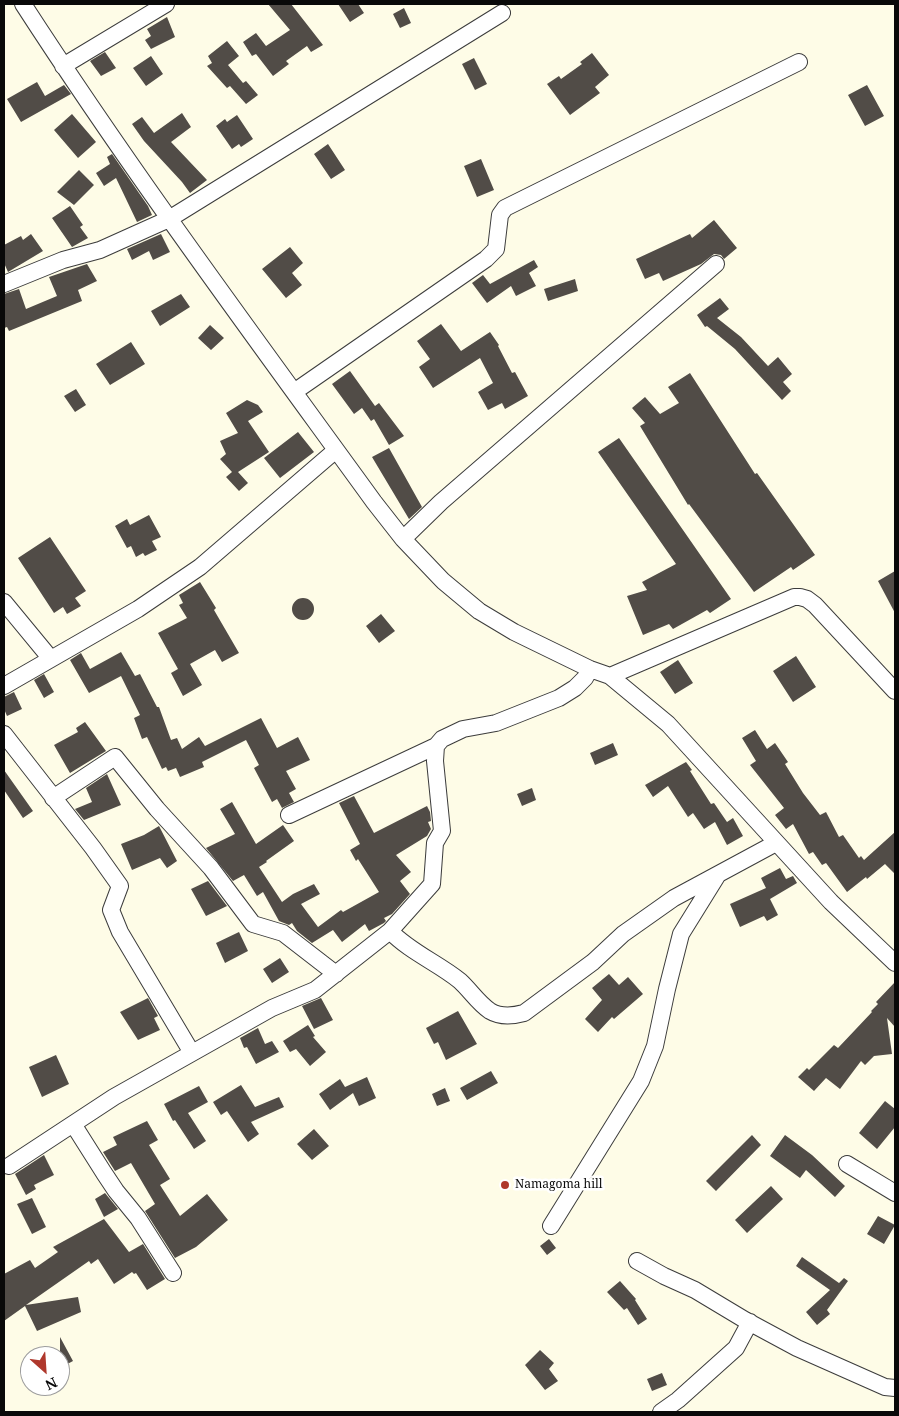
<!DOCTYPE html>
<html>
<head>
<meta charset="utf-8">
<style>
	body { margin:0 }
	#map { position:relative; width:899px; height:1416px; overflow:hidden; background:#fefce7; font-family:"Noto Serif",serif }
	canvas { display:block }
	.frame { position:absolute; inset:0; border:5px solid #090909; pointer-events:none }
	.north { position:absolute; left:20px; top:1346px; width:50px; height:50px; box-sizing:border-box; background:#fff; border:1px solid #9d9d9d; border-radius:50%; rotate:154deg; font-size:14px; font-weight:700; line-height:20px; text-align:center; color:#090909 }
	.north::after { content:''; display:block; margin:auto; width:18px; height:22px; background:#af382c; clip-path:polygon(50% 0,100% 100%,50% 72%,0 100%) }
</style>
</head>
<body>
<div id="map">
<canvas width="899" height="1416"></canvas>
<div class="frame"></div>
<div class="north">N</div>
</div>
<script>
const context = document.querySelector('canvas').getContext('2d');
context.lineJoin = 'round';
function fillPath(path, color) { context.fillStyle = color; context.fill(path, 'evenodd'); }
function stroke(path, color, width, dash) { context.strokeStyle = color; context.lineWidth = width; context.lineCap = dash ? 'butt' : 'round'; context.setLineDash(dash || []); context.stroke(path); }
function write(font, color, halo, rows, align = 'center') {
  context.font = font + ' "Noto Serif",serif'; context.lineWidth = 5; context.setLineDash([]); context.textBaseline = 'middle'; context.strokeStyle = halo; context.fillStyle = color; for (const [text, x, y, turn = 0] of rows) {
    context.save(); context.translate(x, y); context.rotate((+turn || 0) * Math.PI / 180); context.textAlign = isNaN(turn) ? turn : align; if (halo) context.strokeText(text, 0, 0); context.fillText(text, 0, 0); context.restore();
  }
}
fillPath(new Path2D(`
	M268,4H291L323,45L311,52L307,46L286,61L289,64L273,76L256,54L252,56L243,42L256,33L266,46L290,30Z
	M338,4H358L364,13L350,22Z
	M404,8L411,23L400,28L393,14Z
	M167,17L175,37L151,49L145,40L151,36L147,29Z
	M227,41L239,56L228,65L243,83L246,81L258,95L246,104L230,86L227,88L207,66L212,63L208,56Z
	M105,52L116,68L101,76L90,61Z
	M592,53L609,75L595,87L600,93L570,115L547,84L559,76L561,79L582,64L580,62Z
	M151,56L163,74L146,86L133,68Z
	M474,58L487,84L475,90L462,64Z
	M37,82L45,96L64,85L71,94L21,122L7,99Z
	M867,85L884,116L865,126L848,95Z
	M182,113L191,127L171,142L207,180L190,193L182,182L144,141L132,124L142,117L154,133Z
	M72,114L96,142L78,158L54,130Z
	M237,115L253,139L241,147L239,144L232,149L216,126L225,119L227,122Z
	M328,144L345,170L331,179L314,154Z
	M112,154L148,206L152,215L137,222L116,178L104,186L96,173L110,164L107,157Z
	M481,159L494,190L477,197L464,166Z
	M79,170L94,185L74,205L57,192Z
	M70,206L83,225L80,227L88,238L72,247L52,218Z
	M714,220L737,248L724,259L721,255L714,254L701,264L663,281L659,273L645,279L636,259L690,234L692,238Z
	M31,234L43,251L8,272L4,263V245L21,236L23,240Z
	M161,234L170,252L153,260L149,251L132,260L127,249Z
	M290,247L303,263L292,273L302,285L286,298L262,269Z
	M534,260L538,267L529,273L536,286L516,296L511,286L487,303L472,283L483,275L490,284Z
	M87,264L97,281L78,290L82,301L9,331L7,327L4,328V294L19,289L26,309L57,296L49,277Z
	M575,279L578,291L548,301L544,289Z
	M181,294L190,307L160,326L151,311Z
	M720,298L729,309L717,318L741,337L768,366L778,357L792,374L783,382L791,391L782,400L735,349L707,326L705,327L697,315Z
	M441,324L461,351L490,332L499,345L498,346L512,373L515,372L528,396L505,409L502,403L488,410L478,392L493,383L480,358L433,388L419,367L430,359L417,341Z
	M210,325L224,338L211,350L198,338Z
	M131,342L145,364L110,385L96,364Z
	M350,371L375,406L379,403L404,436L389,445L374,419L371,421L362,408L354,414L332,384Z
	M690,373L755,474L757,473L815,555L793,570L791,567L754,592L689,504L688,505L640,426L645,423L632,408L645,397L660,414L679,403L668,387Z
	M76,389L86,405L75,412L64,396Z
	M247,400L258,405L263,412L248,421L269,452L238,472L248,483L239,491L226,477L232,472L220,459L226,454L220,441L238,433L226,413Z
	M298,432L314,452L280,478L264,458Z
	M619,438L731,599L710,613L707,610L673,629L669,624L643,635L627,596L647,590L642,582L676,564L598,452Z
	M389,448L422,507L409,519L372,457Z
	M149,515L161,537L152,541L157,550L145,556L143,553L136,557L131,546L127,548L115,526L127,519L130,525Z
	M50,537L86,591L75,598L81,606L67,614L63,607L54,613L18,558Z
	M895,571V613L878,581Z
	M200,582L216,608L214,610L239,653L222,662L215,650L190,664L202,685L183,696L171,673L178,669L158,633L187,618L179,605L183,603L179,595Z
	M292 609a11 11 0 1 1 22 0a11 11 0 1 1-22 0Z
	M381,614L395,631L379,643L366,626Z
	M121,652L135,676L140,674L157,707H159L171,740L177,738L182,749L199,737L205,746L261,718L277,748L298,737L310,760L286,771L296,789L289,793L294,802L282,808L277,799L272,802L254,768L259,765L246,740L202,762L204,767L180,777L176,768L168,771L166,767L162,769L147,737L142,739L134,718L140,715L121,676L89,693L70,660L81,653L90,669Z
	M796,656L816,687L793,702L773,671Z
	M678,660L693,683L675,694L660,672Z
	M44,674L54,692L44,698L34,680Z
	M14,692L22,709L7,716L4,709V697Z
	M85,722L106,751L70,773L54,745L78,732L76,728Z
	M755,730L767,749L775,743L788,762L785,764L803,793L820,815L826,812L839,837L843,835L859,858L861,856L864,860L895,832V874L885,864L867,879L866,877L847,892L826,863L822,865L813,852L809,854L793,824L786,829L775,815L784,808L750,765L756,761L742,738Z
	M613,743L618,755L595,765L590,753Z
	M686,762L692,770L690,771L711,804L714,803L727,822L733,818L743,836L727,845L715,822L704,829L693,813L688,817L668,786L653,797L645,785Z
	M4,770L33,811L23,818L4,790Z
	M107,774L121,805L84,820L75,809L92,802L86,788Z
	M532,788L536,800L522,806L517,794Z
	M354,796L374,833L427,806L430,812L431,821L428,822L431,829L427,836L396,855L411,872L400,881L410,894L392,914L384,918L386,921L384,923L369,931L365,924L342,942L333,930L312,943L297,931L292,923L289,925L279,921L263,892L257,896L244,875L233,881L206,848L235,834L220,809L232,802L256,844L283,825L294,841L266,861L267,862L259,867L282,902L293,894L314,884L320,894L301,904L318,927L341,910L343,912L379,892L358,859L356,861L350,850L360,844L339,803Z
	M159,826L177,861L167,868L160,858L132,870L121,844L144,835Z
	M780,868L786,879L793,876L797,883L770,899L778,915L767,921L764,916L740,927L730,904L766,888L761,878Z
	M208,881L227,906L206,916L191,889Z
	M239,932L248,951L225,963L216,943Z
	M280,958L289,972L272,983L263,969Z
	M609,974L619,985L628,977L643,994L614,1019L612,1017L598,1032L585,1019L602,1000L592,988Z
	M895,982V1027L887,1018L892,1054L874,1056L865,1065L861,1061L840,1089L826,1078L814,1091L798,1077L807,1068L809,1070L834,1045L838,1048L872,1012L871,1011L878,1004L876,1002Z
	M148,998L158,1016L154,1018L160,1030L138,1040L120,1012Z
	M321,998L333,1020L314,1029L302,1006Z
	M458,1011L477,1044L446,1060L438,1042L434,1044L426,1028Z
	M308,1025L315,1036L313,1037L326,1052L310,1066L296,1049L290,1052L283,1041Z
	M258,1028L265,1044L272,1041L279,1052L256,1064L247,1047L244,1048L240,1038Z
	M56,1055L69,1084L42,1097L29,1067Z
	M491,1071L498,1083L467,1100L460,1088Z
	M367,1077L376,1098L359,1106L353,1093L330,1110L319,1094L340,1079L345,1087Z
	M241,1085L255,1107L279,1097L284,1107L251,1122L259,1134L248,1142L227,1111L221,1115L213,1102Z
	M199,1086L208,1102L188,1113L206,1141L194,1149L175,1120L173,1121L164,1104Z
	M445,1088L450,1101L437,1106L432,1094Z
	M885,1101L895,1109V1127L877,1149L859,1133Z
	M147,1121L158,1140L149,1145L170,1179L160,1185L180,1216L207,1194L228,1220L196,1247L175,1258L145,1211L155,1204L131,1163L115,1171L103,1152L117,1145L113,1137Z
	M314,1129L329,1146L312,1160L297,1144Z
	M752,1135L761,1145L716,1191L706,1181Z
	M785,1135L812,1155L845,1186L835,1197L806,1170L800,1178L770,1156Z
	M44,1155L54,1175L34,1185L36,1189L26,1195L15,1174Z
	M771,1186L783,1199L747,1233L735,1220Z
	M105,1193L118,1209L104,1217L95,1199Z
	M32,1198L46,1227L32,1234L17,1204Z
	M878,1216L895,1225L884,1244L867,1234Z
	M104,1219L129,1252L143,1244L165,1279L147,1290L136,1273L134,1274L132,1272L114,1284L98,1259L91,1264L89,1261L26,1305L78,1297L81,1312L37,1331L25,1306L4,1321V1274L30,1260L35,1268L58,1252L53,1247Z
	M549,1239L556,1248L547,1255L540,1246Z
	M802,1257L839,1283L844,1278L848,1281L827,1310L830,1314L817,1325L806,1312L830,1290L796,1266Z
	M620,1281L636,1299L635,1300L647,1319L638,1325L627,1308L624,1310L607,1292Z
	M60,1337L73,1361L60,1368Z
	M540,1350L554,1363L549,1369L558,1381L545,1390L525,1365Z
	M662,1373L667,1385L652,1391L647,1379Z`), '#514c47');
const street = new Path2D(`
	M23,4C133,174 255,338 374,502L403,539L443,581L479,611L514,632L590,669L610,676L668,724L831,902L895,963
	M63,66L166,4
	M4,284L63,260L100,250L169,219L502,13
	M294,392L486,259L496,249L500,215L505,208L799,62
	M403,539L441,502L716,264
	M4,602L51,659
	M610,676L794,597H800L807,599L815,605L895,691
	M4,686L138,609L200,567L336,450
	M4,734L93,848L120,886L111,910L120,932L192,1053
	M53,798L115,757L157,809L211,868L253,924L283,933L336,974
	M289,815L436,746
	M390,931C410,952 438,963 460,981C470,990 478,1003 490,1011C500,1017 513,1016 524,1013L593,962L623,934L674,898L776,843
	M73,1124L104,1173L116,1191L138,1218L173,1273
	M847,1164L895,1193
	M9,1166L114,1097L272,1008L315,990L390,931L432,884L435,843L442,831L435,761L436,746L442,739L463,729L496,723L559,698L575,688L585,678L590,669
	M551,1226L641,1081L655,1046L667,989L681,934L717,876
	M637,1261L664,1276L695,1290L745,1320L797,1348L885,1387L895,1388
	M661,1412L678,1400L736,1348L750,1322`);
stroke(street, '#3c3c3c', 18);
stroke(street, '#fff', 16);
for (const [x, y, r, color] of [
	[505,1185,5,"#af382c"]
]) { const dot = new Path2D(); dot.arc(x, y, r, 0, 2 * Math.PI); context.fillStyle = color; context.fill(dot); stroke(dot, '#fff', 2); }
write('12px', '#090909', '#fff', [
	["Namagoma hill",515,1185]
], 'left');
</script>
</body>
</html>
